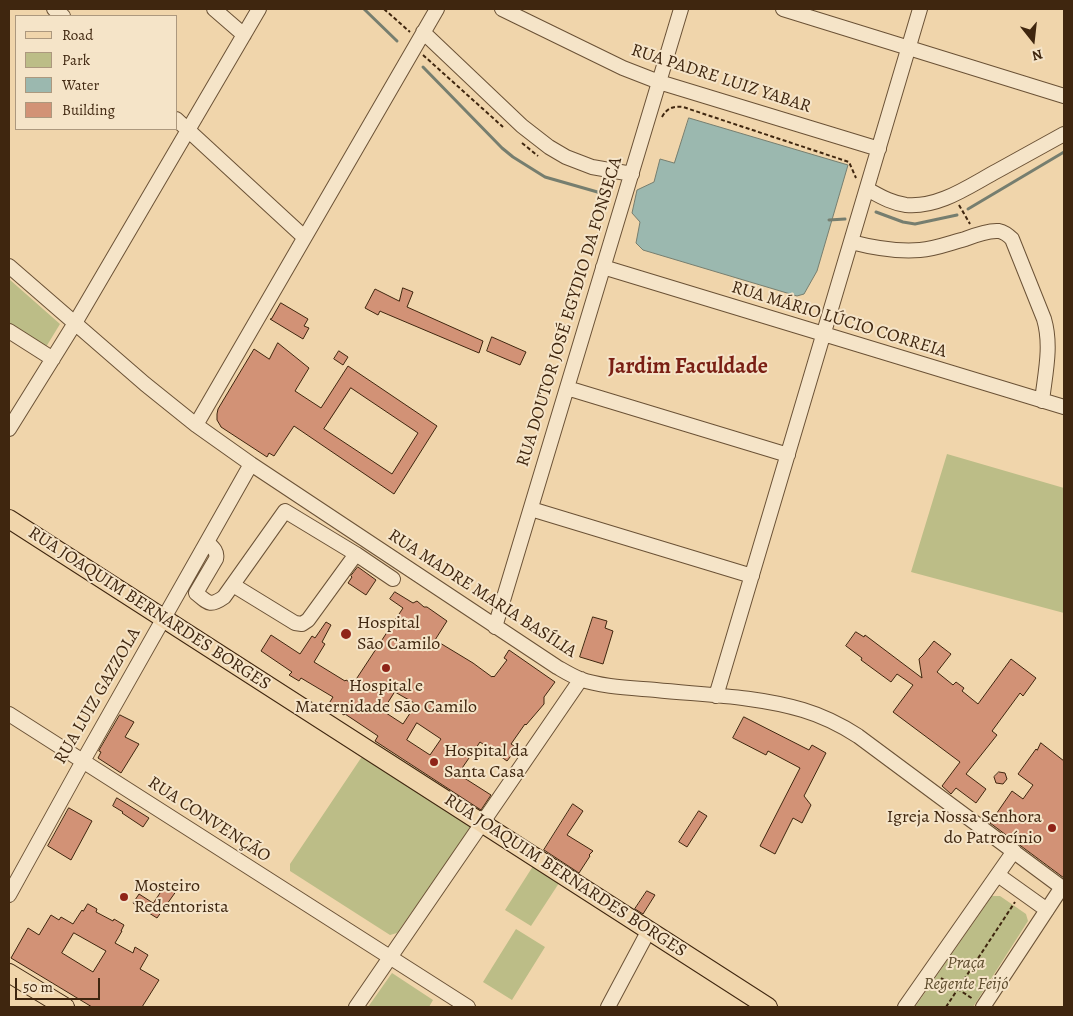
<!DOCTYPE html>
<html>
<head>
<meta charset="utf-8">
<style>
	body { margin:0 }
	#map { position:relative; width:1073px; height:1016px; overflow:hidden; background:#f0d5ab; font-family:Alegreya,serif }
	canvas { display:block }
	.frame { position:absolute; inset:0; border:10px solid #3f260f; pointer-events:none }
	.legend { position:absolute; left:15px; top:15px; width:162px; height:115px; box-sizing:border-box; background:#f5e4c8; border:1px solid #ac987e; margin:0; padding:6px 9px; list-style:none; font-size:15px; color:#3f260f }
	.legend li { display:flex; align-items:center; gap:10px; height:25px }
	.legend b { width:25px; border:1px solid #ac987e }
	.north { position:absolute; left:1008px; top:15px; width:50px; height:50px; -webkit-text-stroke:4px #f5e4c8; paint-order:stroke; rotate:164deg; font-size:14px; font-weight:700; line-height:20px; text-align:center; color:#3f260f }
	.north::after { content:''; display:block; margin:auto; width:18px; height:22px; background:#3f260f; clip-path:polygon(50% 0,100% 100%,50% 72%,0 100%) }
	.scale { position:absolute; left:15px; top:978px; width:85px; height:22px; box-sizing:border-box; border:2px solid #3f260f; border-top:0; padding-left:6px; font-size:15px; line-height:18px; white-space:nowrap; color:#3f260f; -webkit-text-stroke:4px #f5e4c8; paint-order:stroke }
</style>
</head>
<body>
<div id="map">
<canvas width="1073" height="1016"></canvas>
<div class="frame"></div>
<ul class="legend">
<li><b style="height:6px;background:#f0d5ab"></b>Road</li>
<li><b style="height:14px;background:#bcbd87"></b>Park</li>
<li><b style="height:14px;background:#9bb8af"></b>Water</li>
<li><b style="height:14px;background:#d29276"></b>Building</li>
</ul>
<div class="north">N</div>
<div class="scale">50 m</div>
</div>
<script>
const context = document.querySelector('canvas').getContext('2d');
context.lineJoin = 'round';
function fillPath(path, color) { context.fillStyle = color; context.fill(path, 'evenodd'); }
function stroke(path, color, width, dash) { context.strokeStyle = color; context.lineWidth = width; context.lineCap = dash ? 'butt' : 'round'; context.setLineDash(dash || []); context.stroke(path); }
function write(font, color, halo, rows, align = 'center') {
  context.font = font + ' Alegreya,serif'; context.lineWidth = 4; context.setLineDash([]); context.textBaseline = 'middle'; context.strokeStyle = halo; context.fillStyle = color; for (const [text, x, y, turn = 0] of rows) {
    context.save(); context.translate(x, y); context.rotate((+turn || 0) * Math.PI / 180); context.textAlign = isNaN(turn) ? turn : align; if (halo) context.strokeText(text, 0, 0); context.fillText(text, 0, 0); context.restore();
  }
}
fillPath(new Path2D(`
	M9,279L60,324L46,347L9,323Z
	M947,454L1064,488V613L911,572Z
	M368,756L469,822L471,828L397,933L390,935L290,871V864L361,758Z
	M535,863L561,880L531,926L505,910Z
	M992,896H1000L1026,914L1028,921L973,1007H915Z
	M516,929L545,947L512,1000L483,982Z
	M392,973L433,1000L429,1007H368Z`), '#bcbd87');
const water = new Path2D(`
	M689,118L848,165L817,271L804,294L797,296L643,250L636,243L640,222L632,213L637,190L654,182L660,159L674,163Z`);
fillPath(water, '#9bb8af');
stroke(water, '#767e6f', 1);
stroke(new Path2D(`
	M364,9L397,41
	M423,67L502,148L513,157L545,177L601,193
	M968,209L1064,152
	M876,212L903,222L915,224L957,215
	M829,220L845,219`), '#767e6f', 3);
const building = new Path2D(`
	M403,288L413,292L407,307L483,341L479,353L382,312L380,311L378,315L365,308L375,289L399,301Z
	M281,303L308,319L304,326L309,328L303,339L270,319H271Z
	M492,337L526,352L520,365L487,351Z
	M278,343L309,368L295,391L321,408L348,366L437,426L394,494L294,426L274,456L269,453L267,457L221,427L220,425L217,420V414L218,409L254,349L269,359ZM351,388L418,433L392,474L324,429Z
	M339,351L348,357L343,365L334,359Z
	M358,567L376,580L366,595L348,583L352,577L351,576Z
	M395,592L413,603L417,601L424,607H427L447,621L435,640L473,663L492,677L493,676L494,677L507,660L504,658L509,650L555,682L544,697V704L526,725L525,724L511,744L517,748L507,761L480,742L458,774L491,795L481,810L375,741L378,736L345,714L344,715L328,705L333,697L301,678L299,681L289,675L292,672L261,651L271,635L300,654L312,636L315,638L326,622L331,625L322,642L325,644L314,662L345,681L346,680L353,684L403,608L390,599ZM395,692L416,704L403,724L383,711ZM417,723L441,739L430,755L407,740Z
	M593,617L607,621L605,628L613,631L603,664L580,657Z
	M856,632L864,637L865,635L922,678L919,659L923,655L934,641L951,654L937,672L953,685L956,682L964,688L962,691L978,704L1011,659L1036,678L1023,696L1020,693L992,731L997,735L966,774L986,789L976,803L956,788L951,794L942,786L960,762L893,712L913,685L897,674L891,682L861,660L862,658L846,646Z
	M120,715L134,722L125,737L139,744L121,773L98,758L101,752L99,751Z
	M744,717L809,750L812,745L826,753L804,796L811,805L802,823L793,818L775,854L760,846L800,768L768,751L766,755L733,738Z
	M1041,743L1064,761V878L990,823L1012,791L1023,799L1033,785L1018,774L1036,749L1037,750Z
	M999,772L1005,773L1007,779L1003,784L996,783L994,777Z
	M117,798L149,818L143,827L122,813L123,812L113,806Z
	M573,804L583,811L567,835L593,851L589,855L590,856L579,873L544,850Z
	M69,808L92,821L71,860L48,846Z
	M699,811L707,816L687,847L679,842Z
	M167,883L177,890L157,918L133,903L139,894L153,903Z
	M647,891L655,895L643,914L635,909Z
	M88,904L97,909L96,912L113,921L114,919L124,925L121,931H122L115,943L133,953L135,947L148,955L140,969L159,980L142,1007H92L11,958L28,928L39,935L51,915L59,920L61,917L73,924L82,910L83,911ZM74,933L106,951L93,972L62,953Z`);
fillPath(building, '#d29276');
stroke(building, '#3f260f', 1);
const minor = new Path2D(`
	M54,9L63,16
	M214,9L244,35
	M502,9L623,68L659,82L879,149
	M783,9L1064,96
	M423,32L522,126L549,147L566,157L592,167L632,174
	M176,119L304,237
	M867,189C880,196 891,203 906,205C939,208 969,186 997,171C1019,159 1042,146 1064,134
	M851,242C874,248 896,252 920,250C935,249 950,243 965,239C975,235 988,230 999,231C1004,232 1008,235 1012,239L1044,319C1052,346 1045,374 1042,401
	M9,266L145,384L196,425L251,464L557,667C564,671 572,676 580,679C601,687 634,688 656,690C705,695 756,696 803,710C823,716 841,725 858,736L1064,889
	M603,267L1064,407
	M9,331L53,359
	M567,388L788,455
	M196,425L437,9
	M9,429L75,323L259,9
	M531,509L752,576
	M207,542C212,547 218,551 216,559L196,593C208,603 210,607 224,597L285,511L356,554L393,579
	M233,585L295,623L302,624L308,620L356,554
	M495,627L681,9
	M716,696L920,9
	M9,714L468,1007
	M998,875L1047,910
	M9,895L83,761L251,464
	M356,1007L581,679
	M608,1007L649,930
	M905,1007L1014,851
	M983,1007L1062,887`);
const major = new Path2D(`
	M9,519L768,1007
	M9,973L65,1007`);
stroke(minor, '#6b5236', 16);
stroke(major, '#3f260f', 20);
stroke(new Path2D(`
	M384,9L410,32
	M423,55L503,127
	M662,117C667,108 673,106 683,107L849,162L856,178
	M522,143L538,156
	M959,205L970,224
	M941,978L973,999
	M946,1007L1015,902`), '#3f260f', 2, [4, 2.5]);
stroke(minor, '#f5e4c8', 14);
stroke(major, '#f0d5ab', 18);
for (const [x, y, r, color] of [
	[346,634,6,"#8f2418"],
	[386,668,5,"#8f2418"],
	[434,762,5,"#8f2418"],
	[1052,828,5,"#8f2418"],
	[124,897,5,"#8f2418"]
]) { const dot = new Path2D(); dot.arc(x, y, r, 0, 2 * Math.PI); context.fillStyle = color; context.fill(dot); stroke(dot, '#f5e4c8', 2); }
write('18px', '#3f260f', '#f5e4c8', [
	["RUA PADRE LUIZ YABAR",721,79,18],
	["RUA DOUTOR JOSÉ EGYDIO DA FONSECA",570,312,-73],
	["RUA MÁRIO LÚCIO CORREIA",839,320,17],
	["RUA MADRE MARIA BASÍLIA",482,594,33],
	["RUA JOAQUIM BERNARDES BORGES",149,609,33],
	["RUA LUIZ GAZZOLA",98,696,-60],
	["RUA CONVENÇÃO",209,820,33],
	["RUA JOAQUIM BERNARDES BORGES",565,876,33]
]);
write('18px', '#3f260f', '#f5e4c8', [
	["Hospital",357,624],
	["São Camilo",357,645],
	["Hospital e",386,687,"center"],
	["Maternidade São Camilo",386,708,"center"],
	["Hospital da",444,752],
	["Santa Casa",444,773],
	["Igreja Nossa Senhora",1042,818,"right"],
	["do Patrocínio",1042,839,"right"],
	["Mosteiro",134,887],
	["Redentorista",134,908]
], 'left');
write('italic 18px', '#5e4c2d', '#f5e4c8', [
	["Praça",966,964],
	["Regente Feijó",966,985]
]);
write('bold 22px', '#7a1f14', '#f5e4c8', [
	["Jardim Faculdade",688,368]
]);
</script>
</body>
</html>
